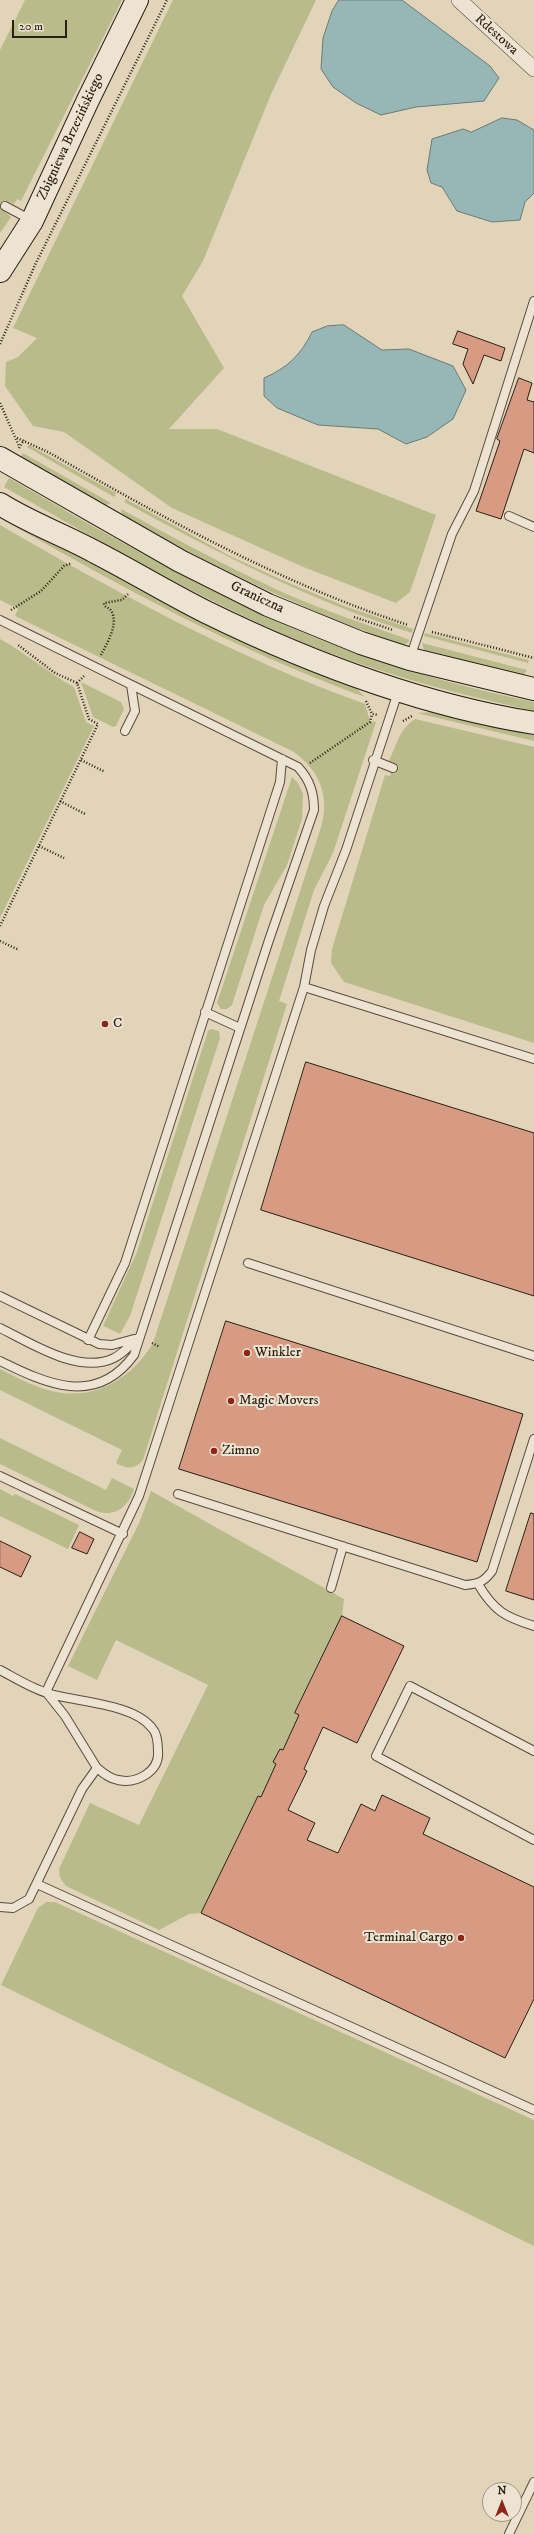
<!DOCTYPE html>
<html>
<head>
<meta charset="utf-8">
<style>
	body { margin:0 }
	#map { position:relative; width:534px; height:2534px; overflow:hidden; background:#e2d4b9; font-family:"IM FELL DW Pica",serif }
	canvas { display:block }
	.north { position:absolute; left:482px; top:2482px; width:40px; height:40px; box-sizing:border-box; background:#ece3d2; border:1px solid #9f9586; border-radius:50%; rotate:0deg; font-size:11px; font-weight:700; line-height:16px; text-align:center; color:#2b1f13 }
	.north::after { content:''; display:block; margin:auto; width:14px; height:18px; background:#8f2418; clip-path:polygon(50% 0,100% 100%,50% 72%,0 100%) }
	.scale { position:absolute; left:12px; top:20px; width:55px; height:18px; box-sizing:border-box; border:2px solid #2b1f13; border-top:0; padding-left:5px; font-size:12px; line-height:14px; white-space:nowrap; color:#2b1f13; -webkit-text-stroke:3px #ece3d2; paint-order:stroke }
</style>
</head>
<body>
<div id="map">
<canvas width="534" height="2534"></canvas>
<div class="north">N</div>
<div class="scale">20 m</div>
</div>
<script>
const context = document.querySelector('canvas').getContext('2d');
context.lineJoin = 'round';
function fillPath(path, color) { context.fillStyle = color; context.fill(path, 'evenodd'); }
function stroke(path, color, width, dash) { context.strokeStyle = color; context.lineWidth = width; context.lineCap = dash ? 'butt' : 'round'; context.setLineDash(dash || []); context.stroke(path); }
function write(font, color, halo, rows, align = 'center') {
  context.font = font + ' "IM FELL DW Pica",serif'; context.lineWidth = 4; context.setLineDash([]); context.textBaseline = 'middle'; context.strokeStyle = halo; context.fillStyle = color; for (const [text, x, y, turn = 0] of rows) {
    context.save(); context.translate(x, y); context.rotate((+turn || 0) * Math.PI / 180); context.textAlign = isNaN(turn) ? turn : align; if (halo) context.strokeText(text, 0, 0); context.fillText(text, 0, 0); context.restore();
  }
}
fillPath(new Path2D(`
	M25,0H122L21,201L17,199L14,204L7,201L3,210L11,217L0,233V50Z
	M173,0H316L272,92L203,261L182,296L224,368L169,429H217L436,515L410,592L396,603L301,566L172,508L64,432L33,426L5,386L6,362L18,357L37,338L13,328Z
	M29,445L116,493L114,497L27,447Z
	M23,453L111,503L104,506L20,458Z
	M9,478C94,527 178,576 267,617C352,656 442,683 534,702V711C461,695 389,676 319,649C209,605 107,545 4,487Z
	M126,499L230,556L282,580L347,607L413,629L412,633C311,601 218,553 124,502Z
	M121,509C174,538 228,567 284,593C325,611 368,625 410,640L405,645C305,612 214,566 122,516Z
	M0,514C116,577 230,641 355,687L365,697C235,650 120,586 0,518Z
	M0,525C121,595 233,656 365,704L370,721L376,722L333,853L314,890L279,1001L287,1004L143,1460C134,1470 127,1469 116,1463L122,1450L0,1390V1369C18,1378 36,1388 56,1392C97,1400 133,1377 153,1343L321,827C330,797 320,771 294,752L15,616L18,609L0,600Z
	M425,633L529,660L528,663L424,636Z
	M0,639C26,653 48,673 74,687L86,722L94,726L0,918Z
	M422,643L527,670L523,676L424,650Z
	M81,682L121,702L124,709L116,726L113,727L93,717Z
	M434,712L534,735V741L417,713Z
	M415,719L534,747V1043L344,982L331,963L332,949L385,775L390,776L394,763L389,761C396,746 400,728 415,719Z
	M292,777L298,783L303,794L302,819L287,865L264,905L232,1005L227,1009H221L217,1003Z
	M211,1029L219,1031L220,1038L130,1316L120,1334L103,1326L137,1252L208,1031Z
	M0,1438L106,1490L112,1478L134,1489C129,1506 115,1518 96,1511L0,1464Z
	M0,1489L13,1496L15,1494L79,1525L68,1549L0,1516Z
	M151,1491L344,1599L342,1616L295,1713L299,1715L283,1750L280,1749L274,1762L276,1764L261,1797L258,1796L201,1913L189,1914L159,1930L66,1886L60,1878L59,1869L90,1803L139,1825L208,1685L116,1640L97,1680L68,1666L140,1521Z
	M46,1902H55L534,2120V2246L1,1985L38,1908Z`), '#b9bb8b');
const water = new Path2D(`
	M339,0H402L490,66L499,78L484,101L416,107L381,115L356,103L333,87L321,69L323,38L332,11Z
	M502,118L517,120L534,130V193L525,202L520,220L492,222L457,211L442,187L431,183L427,170L432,139L463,129L471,132Z
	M344,325L382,350L409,349L453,366L466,390L453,419L427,437L406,444L378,429L318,425L277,408L264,396V378C287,368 301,355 312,332L327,326Z`);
fillPath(water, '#96b7b6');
stroke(water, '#6b7a75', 1);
const building = new Path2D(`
	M458,331L505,348L501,361L484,355L473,384L463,364L468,349L453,344Z
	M519,378L532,383L527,400L534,402V453L524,449L501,519L476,511L500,441L497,439Z
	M306,1062L534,1133V1296L261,1210Z
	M226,1321L523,1414L477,1562L179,1469Z
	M531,1513L534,1514V1600L506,1591Z
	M80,1532L94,1539L87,1554L72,1548Z
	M0,1541L31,1556L21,1577L0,1567Z
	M342,1616L404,1646L357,1743L323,1727L304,1769L307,1771L288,1810L315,1823L307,1840L338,1853L361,1804L375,1811L382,1795L430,1818L423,1834L534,1887V1999L505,2058L201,1913L258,1796L261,1797L276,1764L273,1762L280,1749L283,1750L299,1715L295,1713Z`);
fillPath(building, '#d79b84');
stroke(building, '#2b1f13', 1);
const service = new Path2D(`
	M5,206L31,220
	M509,516L534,527
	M0,620L298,767C310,780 314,793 314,810L269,940L134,1355C96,1407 47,1384 0,1361
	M410,658L452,534L474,491L534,301
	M125,731L135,711L131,685
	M373,760L393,768
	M304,987L534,1059
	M205,1012L240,1028
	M248,1263L534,1356
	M0,1296L99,1344L112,1345L134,1339
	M0,1328C31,1343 79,1375 114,1358C124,1353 130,1345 138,1338
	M88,1340L125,1263L280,782L282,759
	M0,1476L123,1534
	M178,1494L465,1585C478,1584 484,1582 492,1571L534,1439
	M478,1584C494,1611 505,1617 534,1626
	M331,1588L343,1546
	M0,1670C15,1678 31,1688 47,1693C75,1702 133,1703 152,1728C157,1733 158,1743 158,1751C160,1772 136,1784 118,1780C110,1779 103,1773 97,1768L65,1716L46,1692
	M46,1692L139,1496L304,987L311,950L324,906L346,850L398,692
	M534,1751L410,1686L376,1756L534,1840
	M37,1884L534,2110
	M0,1907L13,1908L29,1899L82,1789L97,1768
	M509,2534L534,2482`);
const minor = new Path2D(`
	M459,0L534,69`);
const secondary = new Path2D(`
	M0,271L32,221L88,100L137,0
	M0,458L180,561L268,605L361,643L410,659L534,689
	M0,504C30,523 64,535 95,552C132,571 168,593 206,612C308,662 422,705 534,723`);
stroke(service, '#594c3c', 10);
stroke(minor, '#594c3c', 16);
stroke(secondary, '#2b1f13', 24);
stroke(new Path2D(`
	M0,344L35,265L167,0
	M0,403L19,446
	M17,438L48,452C164,518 280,583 408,625
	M19,448L24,440
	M11,610L41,591L64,566L72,563
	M354,617L393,630
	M432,632L534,658
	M101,655C107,643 118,626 112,612C110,607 104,608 104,603L122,600L128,594
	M77,683L84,676
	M366,701L372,714L378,715
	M403,721L412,716
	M81,760L105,772
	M310,763L370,722L372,714
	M60,801L85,814
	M39,846L64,858
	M0,926L98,724L89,719L77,683L55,673L18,645
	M0,941L19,950
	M152,1343L160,1347`), '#2b1f13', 2.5, [1, 2]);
stroke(service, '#ece3d2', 8);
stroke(minor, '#ece3d2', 15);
stroke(secondary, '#ece3d2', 22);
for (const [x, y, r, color] of [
	[105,1024,4,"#8f2418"],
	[247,1353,4,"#8f2418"],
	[231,1401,4,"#8f2418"],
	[214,1451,4,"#8f2418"],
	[461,1938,4,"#8f2418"]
]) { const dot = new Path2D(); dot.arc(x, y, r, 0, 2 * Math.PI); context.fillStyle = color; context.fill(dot); stroke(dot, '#ece3d2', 1.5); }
write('14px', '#2b1f13', '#ece3d2', [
	["Rdestowa",496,35,42],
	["Zbigniewa Brzezińskiego",71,137,-65],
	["Graniczna",257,598,25]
]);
write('14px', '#2b1f13', '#ece3d2', [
	["C",113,1024],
	["Winkler",255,1353],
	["Magic Movers",239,1401],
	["Zimno",222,1451],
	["Terminal Cargo",453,1938,"right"]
], 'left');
</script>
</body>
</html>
